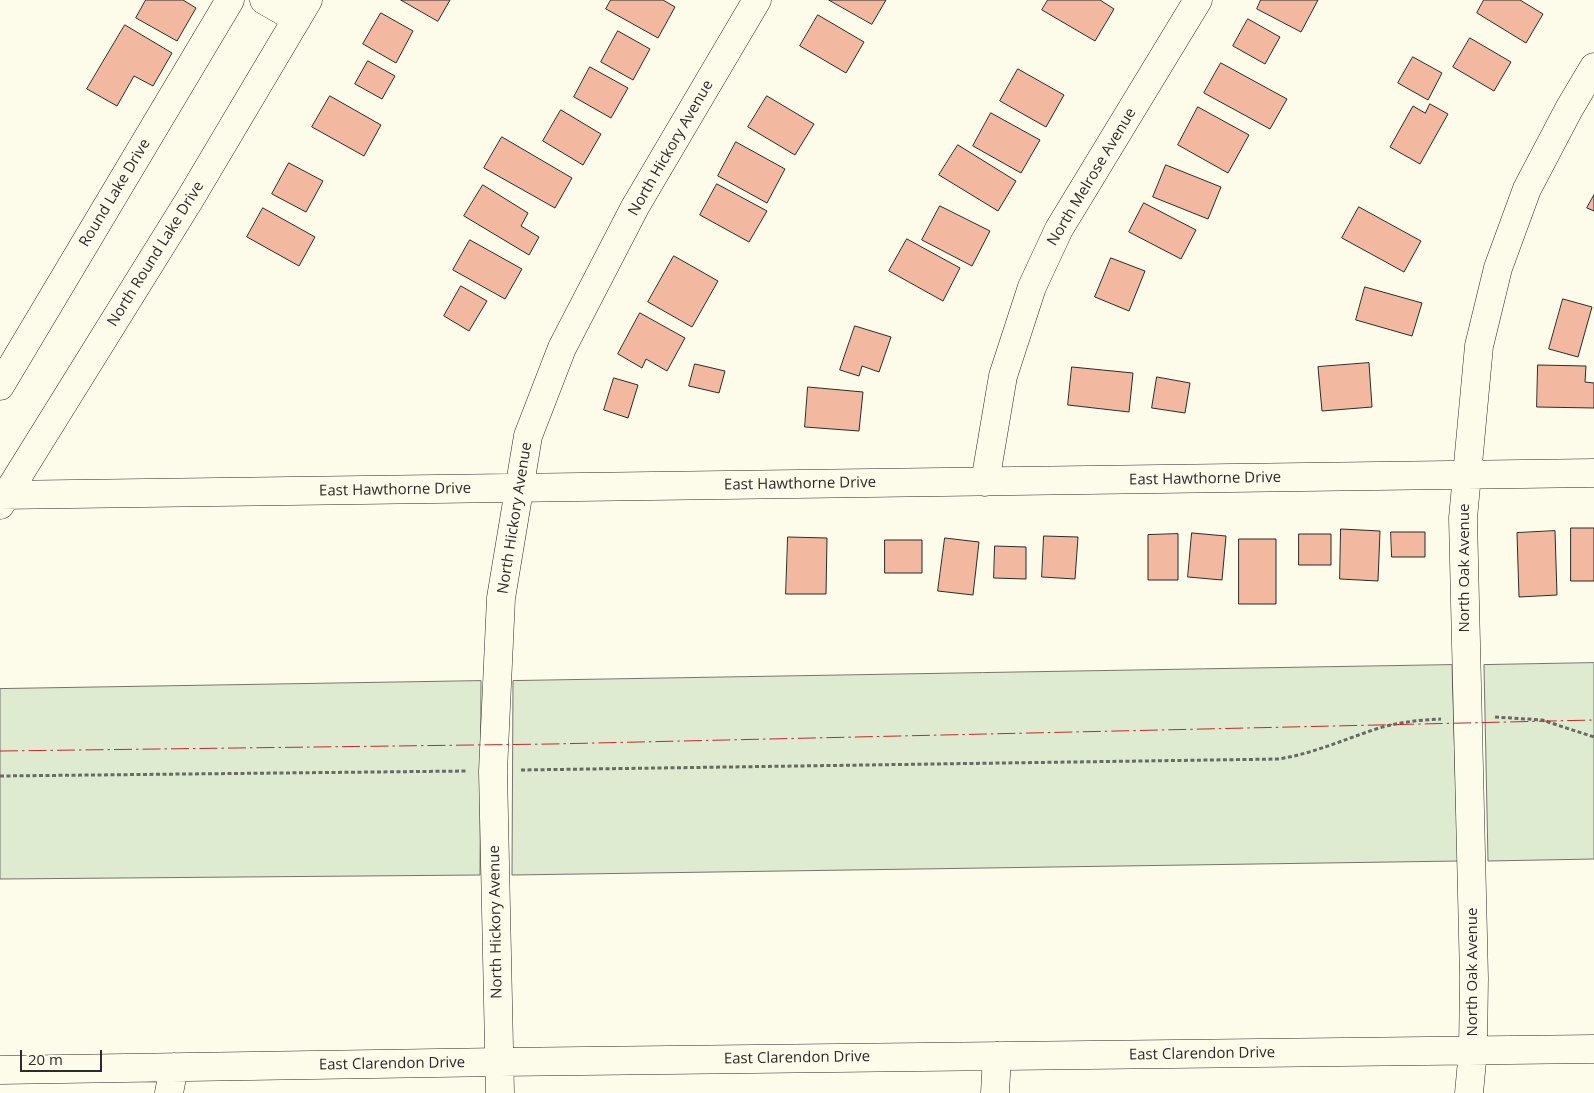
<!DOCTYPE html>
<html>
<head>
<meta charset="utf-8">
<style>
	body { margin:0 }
	#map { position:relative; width:1594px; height:1093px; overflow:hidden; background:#fdfbea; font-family:"Open Sans",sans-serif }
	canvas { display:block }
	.scale { position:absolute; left:20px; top:1050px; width:82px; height:22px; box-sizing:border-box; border:2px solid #2b2b2b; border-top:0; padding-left:6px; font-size:15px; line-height:18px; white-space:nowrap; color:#2b2b2b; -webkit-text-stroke:4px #fdfbea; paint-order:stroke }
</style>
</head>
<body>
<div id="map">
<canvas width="1594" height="1093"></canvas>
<div class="scale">20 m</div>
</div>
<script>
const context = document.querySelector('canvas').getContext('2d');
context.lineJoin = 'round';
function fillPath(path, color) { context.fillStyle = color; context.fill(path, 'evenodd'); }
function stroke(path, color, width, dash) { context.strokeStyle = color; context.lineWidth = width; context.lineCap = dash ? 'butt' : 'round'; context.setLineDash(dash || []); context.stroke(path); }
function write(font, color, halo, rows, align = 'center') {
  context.font = font + ' "Open Sans",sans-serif'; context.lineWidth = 4; context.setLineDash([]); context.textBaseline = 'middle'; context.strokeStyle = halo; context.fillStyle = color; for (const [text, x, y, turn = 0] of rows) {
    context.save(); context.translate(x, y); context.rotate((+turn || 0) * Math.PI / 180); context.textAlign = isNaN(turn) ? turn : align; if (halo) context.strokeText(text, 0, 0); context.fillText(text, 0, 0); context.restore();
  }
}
const green = new Path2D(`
	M1594,663V859L1488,861L1484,665Z
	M1452,665L1458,861L512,875L513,681Z
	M481,681L480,875L0,879V689Z`);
fillPath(green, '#deebd1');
stroke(green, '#74746e', 1);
const building = new Path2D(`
	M146,0H183L196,8L177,41L136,18Z
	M401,0H450L438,21Z
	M611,0H663L675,7L658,38L606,9Z
	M829,0H886L872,24Z
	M1048,0H1100L1114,9L1095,41L1042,10Z
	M1261,0H1318L1301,32L1257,9Z
	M1484,0H1520L1543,14L1526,43L1477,13Z
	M381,13L413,31L396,63L363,44Z
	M818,15L864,42L846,73L800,46Z
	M1248,19L1280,37L1265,64L1233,46Z
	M125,25L172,53L153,86L134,76L117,106L87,89Z
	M618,31L650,49L633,80L601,62Z
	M1470,38L1511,62L1494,91L1453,67Z
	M1413,57L1442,73L1428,100L1398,83Z
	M368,61L395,76L382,99L355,84Z
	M1221,63L1287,99L1270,129L1204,93Z
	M590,67L628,88L611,118L574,97Z
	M1018,69L1064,95L1046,127L1000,101Z
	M330,96L381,125L364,156L312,127Z
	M767,96L814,124L795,155L748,127Z
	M1430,104L1448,114L1420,164L1390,147L1413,106L1425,113Z
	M1198,107L1249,135L1228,173L1178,145Z
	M561,110L601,134L583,165L543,141Z
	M991,113L1040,140L1021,173L973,146Z
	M502,137L572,178L555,208L484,168Z
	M736,142L785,169L767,203L718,176Z
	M958,145L1016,181L998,211L939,175Z
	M289,163L323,181L306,212L272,194Z
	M1166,165L1221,187L1208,219L1153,197Z
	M717,184L767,211L749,242L700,215Z
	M483,185L528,213L521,226L539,237L529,255L464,216Z
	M1594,195V211L1587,208Z
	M1144,203L1196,230L1181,259L1129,232Z
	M940,206L990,231L972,266L922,240Z
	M1359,207L1421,241L1404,272L1342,238Z
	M263,208L315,237L299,266L247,237Z
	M907,239L960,268L943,301L889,271Z
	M470,240L522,269L505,299L453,270Z
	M674,256L718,281L692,327L648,302Z
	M1111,258L1145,271L1129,311L1095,297Z
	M461,286L487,301L469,331L444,316Z
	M1365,287L1422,303L1412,336L1356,320Z
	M1563,299L1592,307L1578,357L1549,349Z
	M640,313L685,338L667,371L646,359L642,368L618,354Z
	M855,326L891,337L879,372L862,366L859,376L840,370Z
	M1369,363L1372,407L1322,411L1318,367Z
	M695,364L725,371L719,393L689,386Z
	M1538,365L1586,366L1585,382L1594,383V408L1537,407Z
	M1072,367L1133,373L1129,412L1068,405Z
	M1157,377L1190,383L1185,413L1152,408Z
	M614,378L638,385L628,418L604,410Z
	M808,387L863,392L859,431L805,427Z
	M1571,528H1594V581H1571Z
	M1341,529L1380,531L1378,581L1340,579Z
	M1555,531L1557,595L1519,597L1517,533Z
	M1391,532H1425V557H1392Z
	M1192,533L1226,536L1222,580L1188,577Z
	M1178,534V580H1148V535Z
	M1299,534H1331V565H1299Z
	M1044,536L1078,537L1075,579L1042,577Z
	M788,537L827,538L826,594H786Z
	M945,538L979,542L973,595L938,591Z
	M1239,539H1276V604H1239Z
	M885,540H922V573H885Z
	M995,546L1026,547V579L994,578Z`);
fillPath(building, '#f2b8a0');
stroke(building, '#2b2b2b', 1);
const minor = new Path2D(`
	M264,0L297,19
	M0,386L230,0
	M985,482L1003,376L1032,287L1059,229L1198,0
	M0,495L1594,473
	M0,505L190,199L308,0
	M0,1070L500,1062L1594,1049
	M169,1093L174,1067
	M500,1093L493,771L501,598L528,436L562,348L635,207L757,0
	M995,1093L997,1056
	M1469,1093L1473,1050L1474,978L1463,518L1479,346L1498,268L1527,189L1569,109L1594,67`);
stroke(minor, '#2b2b2b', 29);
stroke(new Path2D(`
	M1495,717L1542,720L1594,737
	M521,770L1279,759C1315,753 1345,739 1379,728C1400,722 1420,720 1441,719
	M0,776L467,771`), '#6a6964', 3, [4, 2.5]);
stroke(minor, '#fdfbea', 28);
stroke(new Path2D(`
	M0,751L552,744L1594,720`), '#c62828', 1, [18, 4, 2.5, 4]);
write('15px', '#2b2b2b', '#fdfbea', [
	["North Hickory Avenue",671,148,-60],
	["North Melrose Avenue",1092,177,-59],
	["Round Lake Drive",115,193,-59],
	["North Round Lake Drive",156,254,-58],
	["East Hawthorne Drive",1205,479,-1],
	["East Hawthorne Drive",800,484,-1],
	["East Hawthorne Drive",395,490,-1],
	["North Hickory Avenue",515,518,-81],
	["North Oak Avenue",1465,568,-90],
	["North Hickory Avenue",496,922,-91],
	["North Oak Avenue",1473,972,-90],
	["East Clarendon Drive",1202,1054,-1],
	["East Clarendon Drive",797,1058,-1],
	["East Clarendon Drive",392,1064,-1]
]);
</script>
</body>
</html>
